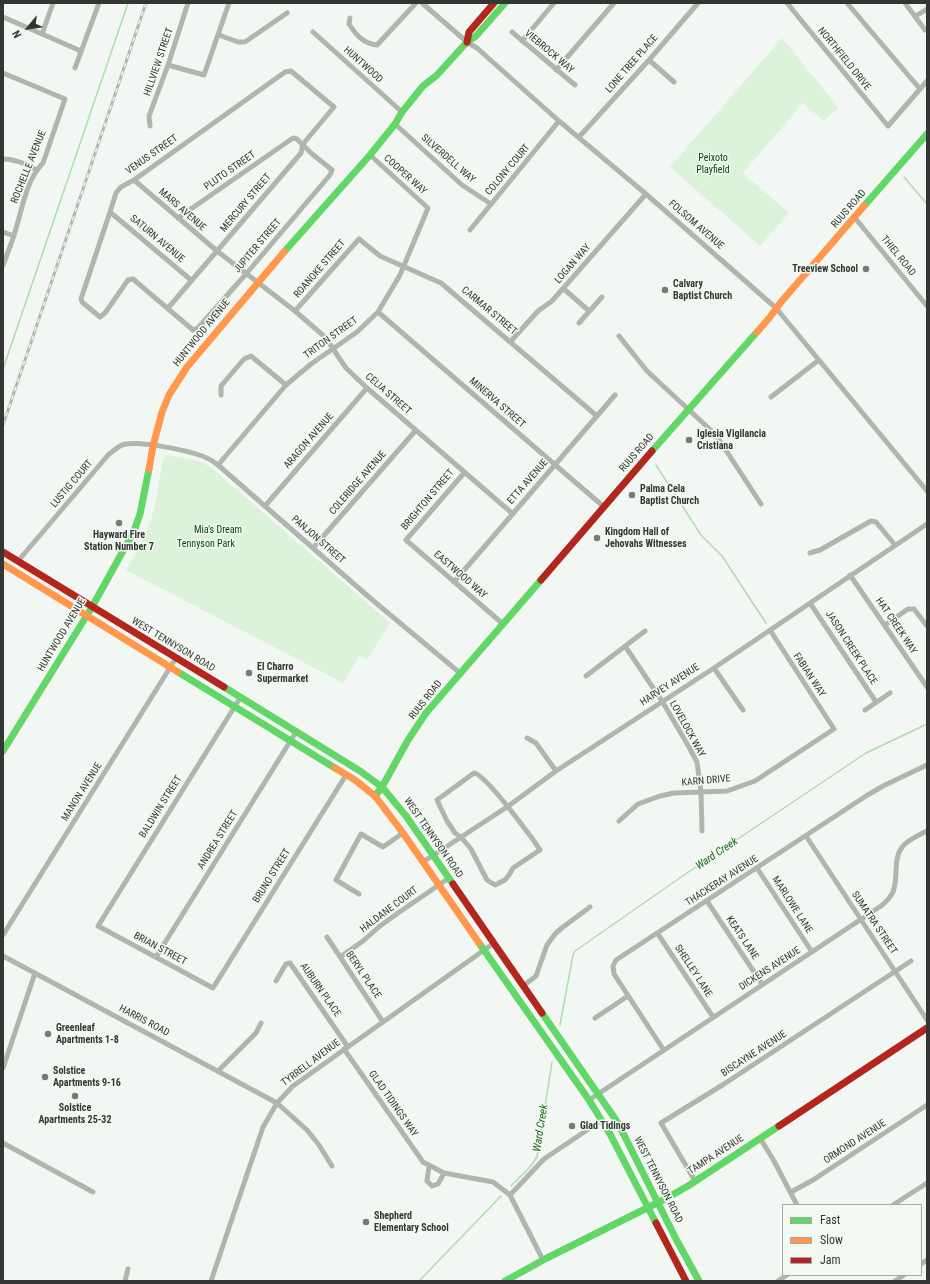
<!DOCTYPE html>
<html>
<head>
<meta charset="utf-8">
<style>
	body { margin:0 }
	#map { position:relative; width:930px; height:1284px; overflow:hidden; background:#f3f7f3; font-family:"Roboto Condensed",sans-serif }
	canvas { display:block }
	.frame { position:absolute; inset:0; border:4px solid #343634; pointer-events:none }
	.legend { position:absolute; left:782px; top:1204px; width:140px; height:72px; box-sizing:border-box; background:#f2f8f2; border:1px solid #a6aaa6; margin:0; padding:5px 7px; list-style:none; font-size:12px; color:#343634 }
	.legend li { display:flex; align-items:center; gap:8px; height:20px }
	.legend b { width:20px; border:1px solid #a6aaa6 }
	.north { position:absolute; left:8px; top:8px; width:40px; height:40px; -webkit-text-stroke:3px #f2f8f2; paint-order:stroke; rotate:241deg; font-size:11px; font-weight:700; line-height:16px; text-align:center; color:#343634 }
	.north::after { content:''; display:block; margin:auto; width:14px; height:18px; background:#343634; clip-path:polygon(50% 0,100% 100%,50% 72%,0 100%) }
</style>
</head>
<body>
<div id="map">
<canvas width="930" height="1284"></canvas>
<div class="frame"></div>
<ul class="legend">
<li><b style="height:5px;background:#63d668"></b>Fast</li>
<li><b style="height:5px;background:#ff974d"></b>Slow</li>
<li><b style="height:5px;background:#b3261e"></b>Jam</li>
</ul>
<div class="north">N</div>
</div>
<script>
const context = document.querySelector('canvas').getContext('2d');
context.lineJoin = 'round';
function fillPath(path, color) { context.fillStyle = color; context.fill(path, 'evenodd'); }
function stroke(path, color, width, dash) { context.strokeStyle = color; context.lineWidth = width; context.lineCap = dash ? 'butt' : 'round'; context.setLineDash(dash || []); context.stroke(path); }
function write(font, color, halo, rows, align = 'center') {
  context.font = font + ' "Roboto Condensed",sans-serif'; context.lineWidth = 3; context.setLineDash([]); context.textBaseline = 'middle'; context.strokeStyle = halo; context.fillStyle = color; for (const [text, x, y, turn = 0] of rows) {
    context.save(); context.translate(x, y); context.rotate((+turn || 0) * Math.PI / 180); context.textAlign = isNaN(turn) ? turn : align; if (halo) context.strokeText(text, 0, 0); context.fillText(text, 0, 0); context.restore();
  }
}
fillPath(new Path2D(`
	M782,38L839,108L823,121L803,103L743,173L789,213L760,246L670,167Z
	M168,455L202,462L213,469L390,623L367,660L360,655L343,683L126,570C135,554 144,539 150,523C157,502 159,480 163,459Z`), '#dcf2da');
stroke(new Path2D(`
	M904,177L927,204
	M3,369L128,3
	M656,465L701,535L722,556L766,623
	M560,1025L573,955L575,951L687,873L866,753L927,724
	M511,1186L530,1167L537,1157L552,1062
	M419,1281L501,1196`), '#b1dbae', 1.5);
stroke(new Path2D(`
	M422,3L467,42L477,48L559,121L646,194L776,308L927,491
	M787,3L888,126L927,81
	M847,3L920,89
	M905,3L925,30
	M916,16L927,9
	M3,17L81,51
	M350,18L349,24C356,35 364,44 377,45L416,3
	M313,32L402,112
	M512,32L575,85
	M42,34L53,3
	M219,35L238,42H245L287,13
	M522,41L554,3
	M649,60L674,82
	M168,65L204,75L229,3
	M75,68L99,3
	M556,70L614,3
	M3,73L65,99L43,163C25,181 22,212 14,235C11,245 7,255 3,265
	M395,124L462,185L491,204
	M150,126L149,116L168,65L188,3
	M579,137L649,60L698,3
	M3,159C13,159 28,164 36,170
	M134,180L217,251L295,311L325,337L346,368L367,388L513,514
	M110,212L191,280
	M855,218L927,306
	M470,230L559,121
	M3,232L14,236
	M564,289L589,311
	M168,308L301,153L303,144L334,107L291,71L285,72L134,180L121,187L116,193L110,212L81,299L82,302L100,317L105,313L128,280L133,279L193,330L198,328L246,274L330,175L332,170L311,153L297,139L293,138L178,218
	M295,311L359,239L380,256L441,283L597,416
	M378,312L604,507
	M579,323L602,297
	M619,336L647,371L716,435L761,504
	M511,341L538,311L552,301L646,194
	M221,395V386L244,359L251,356L286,385
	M771,397L819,360
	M218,465L286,385L311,364L357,332L378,312L400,275L428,208L370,155
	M464,473L406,540L503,624
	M265,506L367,388
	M313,548L416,430
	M810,553L820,550L871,521L876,522L895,545
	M18,561L109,454C113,451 118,447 122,445C138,440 186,450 202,456C208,458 213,461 218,465L370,598L460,673
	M850,575L927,687
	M454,582L615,395
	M810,603L876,702
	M885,625L908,609H914L927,626
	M625,646L662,701L689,747L697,762L701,792L702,831
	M714,668L743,710
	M586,676L645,631
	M240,698L98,926L213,988L346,775
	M865,710L890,693
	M527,738L536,743L556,771
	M474,773C486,775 525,829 534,841L540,850L513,868L509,875L505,880L495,885L487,880L471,849L461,837L455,833L447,821L437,800Z
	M619,821L638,804L660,796L674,793L727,791L755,781L834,729L770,630
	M806,836L927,1020
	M423,862L507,807L556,771L714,668L927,524
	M757,868L812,952
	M359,894L336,880L361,834L383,847L403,833
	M707,901L762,984
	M658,934L713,1017
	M3,935L176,658
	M327,937L383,1022
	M3,956L277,1103L307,1130L319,1145L332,1166
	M156,957L296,732
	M340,957L363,941L380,926L398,913L449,878
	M276,981L286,964L290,963L348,1047
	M523,986L536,976L547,945L555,934L563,927L590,907
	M595,1018L628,996
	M344,1049L423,1162L444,1173L493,1182L510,1195L543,1260
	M663,1049L614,974L613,966L616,960L866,796L883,786L927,765
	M3,1068L35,973
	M218,1071L256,1033L261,1023
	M589,1100L881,906C886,902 890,898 893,892C899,877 892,859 903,846C909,839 919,835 927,831
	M760,1138L774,1161L797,1205
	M3,1143L93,1192
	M429,1166L427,1181L432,1186L438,1184L444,1173
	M695,1181L661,1123L724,1084L911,961
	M791,1192L813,1180L927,1105
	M510,1195L544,1159L602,1120
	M893,1205L927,1183
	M921,1264L927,1260
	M125,1281L128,1269
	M211,1281L263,1127L277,1103L293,1086L494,943
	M778,1281L787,1275
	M895,1281L904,1275`), '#aeb6ae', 5);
stroke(new Path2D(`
	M864,206L927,134
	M284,252L370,155L395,124L402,112L423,86L437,75L467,42L476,36L505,3
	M652,451L757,332
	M178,672L335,768
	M224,687L360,771L382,787L406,816L453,884
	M3,751L92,607L134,531L140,514L149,469
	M375,796L382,787L408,740L426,713L541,580
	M479,943L589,1100L610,1134L656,1223
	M542,1013L618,1123L676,1239L699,1281
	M505,1281L547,1258L665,1199L688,1186L779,1126`), '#63d668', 7);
stroke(new Path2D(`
	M757,332L770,317L781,302L864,206
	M149,469L153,446L162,412L169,395L187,367L284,252
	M3,564L178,672
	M335,768L355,780L375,796L403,833L479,943`), '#ff974d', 7);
stroke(new Path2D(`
	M467,42L469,32L494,3
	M3,552L224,687
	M541,580L652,451
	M453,884L542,1013
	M779,1126L927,1028
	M656,1223L686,1281`), '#b3261e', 7);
const rail = new Path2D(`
	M3,425L146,3`);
stroke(rail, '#b2b7b2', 3);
stroke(rail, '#f2f8f2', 1.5, [4.5]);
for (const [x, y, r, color] of [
	[866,269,4,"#777a77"],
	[665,290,4,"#777a77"],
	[689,440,4,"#777a77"],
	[632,495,4,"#777a77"],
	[119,523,4,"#777a77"],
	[597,538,4,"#777a77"],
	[249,673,4,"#777a77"],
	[48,1034,4,"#777a77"],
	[45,1077,4,"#777a77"],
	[75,1096,4,"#777a77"],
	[572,1126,4,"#777a77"],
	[366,1222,4,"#777a77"]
]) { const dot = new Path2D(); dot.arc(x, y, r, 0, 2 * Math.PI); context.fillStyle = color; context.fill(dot); stroke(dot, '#f2f8f2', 1.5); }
write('10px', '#343634', '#f2f8f2', [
	["VIEBROCK WAY",549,52,40],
	["NORTHFIELD DRIVE",844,59,51],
	["HILLVIEW STREET",159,62,-71],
	["LONE TREE PLACE",632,64,-49],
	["HUNTWOOD",363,65,42],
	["VENUS STREET",152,155,-35],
	["SILVERDELL WAY",448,159,41],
	["ROCHELLE AVENUE",29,167,-68],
	["COLONY COURT",508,170,-50],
	["PLUTO STREET",230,171,-35],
	["COOPER WAY",405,175,42],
	["MERCURY STREET",246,203,-50],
	["RUUS ROAD",849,209,-49],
	["MARS AVENUE",182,210,41],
	["FOLSOM AVENUE",696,225,41],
	["SATURN AVENUE",157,239,40],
	["JUPITER STREET",258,246,-50],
	["THIEL ROAD",898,256,51],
	["LOGAN WAY",573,264,-49],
	["ROANOKE STREET",320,269,-49],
	["CARMAR STREET",489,311,40],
	["HUNTWOOD AVENUE",202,333,-51],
	["TRITON STREET",331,338,-36],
	["CELIA STREET",388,394,41],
	["MINERVA STREET",497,403,41],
	["ARAGON AVENUE",309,441,-49],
	["RUUS ROAD",637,453,-49],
	["ETTA AVENUE",528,482,-49],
	["COLERIDGE AVENUE",358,483,-49],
	["LUSTIG COURT",72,484,-50],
	["BRIGHTON STREET",428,500,-50],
	["PANJON STREET",318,540,41],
	["EASTWOOD WAY",460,575,41],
	["HAT CREEK WAY",896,626,56],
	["HUNTWOOD AVENUE",62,635,-59],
	["WEST TENNYSON ROAD",173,645,31],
	["JASON CREEK PLACE",851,648,57],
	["FABIAN WAY",809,675,57],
	["HARVEY AVENUE",670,685,-33],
	["RUUS ROAD",426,700,-52],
	["LOVELOCK WAY",687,729,61],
	["KARN DRIVE",706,781,-5],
	["MANON AVENUE",82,792,-58],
	["BALDWIN STREET",161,807,-58],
	["WEST TENNYSON ROAD",433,838,55],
	["ANDREA STREET",218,840,-58],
	["BRUNO STREET",272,876,-58],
	["THACKERAY AVENUE",722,881,-33],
	["MARLOWE LANE",792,905,57],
	["HALDANE COURT",389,910,-37],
	["SUMATRA STREET",874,923,56],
	["KEATS LANE",742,938,56],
	["BRIAN STREET",160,949,28],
	["DICKENS AVENUE",770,969,-33],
	["SHELLEY LANE",693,971,57],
	["BERYL PLACE",363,975,56],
	["AUBURN PLACE",320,990,55],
	["HARRIS ROAD",144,1021,28],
	["BISCAYNE AVENUE",754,1054,-33],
	["TYRRELL AVENUE",311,1063,-37],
	["GLAD TIDINGS WAY",393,1104,55],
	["ORMOND AVENUE",855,1142,-33],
	["TAMPA AVENUE",716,1155,-33],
	["WEST TENNYSON ROAD",658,1180,63]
]);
write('10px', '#074609', '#f2f8f2', [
	["Peixoto",713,158],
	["Playfield",713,170],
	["Mia's Dream",218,530],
	["Tennyson Park",206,544]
]);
write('bold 10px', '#343634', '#f2f8f2', [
	["Treeview School",858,269,"right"],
	["Calvary",673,284],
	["Baptist Church",673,296],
	["Iglesia Vigilancia",697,434],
	["Cristiana",697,446],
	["Palma Cela",640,489],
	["Baptist Church",640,501],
	["Kingdom Hall of",605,532],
	["Jehovahs Witnesses",605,544],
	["Hayward Fire",119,535,"center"],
	["Station Number 7",119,547,"center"],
	["El Charro",257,667],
	["Supermarket",257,679],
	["Greenleaf",56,1028],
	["Apartments 1-8",56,1040],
	["Solstice",53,1071],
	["Apartments 9-16",53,1083],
	["Solstice",75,1108,"center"],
	["Apartments 25-32",75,1120,"center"],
	["Glad Tidings",580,1126],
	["Shepherd",374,1216],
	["Elementary School",374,1228]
], 'left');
write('italic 11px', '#176718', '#f2f8f2', [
	["Ward Creek",717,854,-34],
	["Ward Creek",541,1128,-81]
]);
</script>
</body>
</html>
